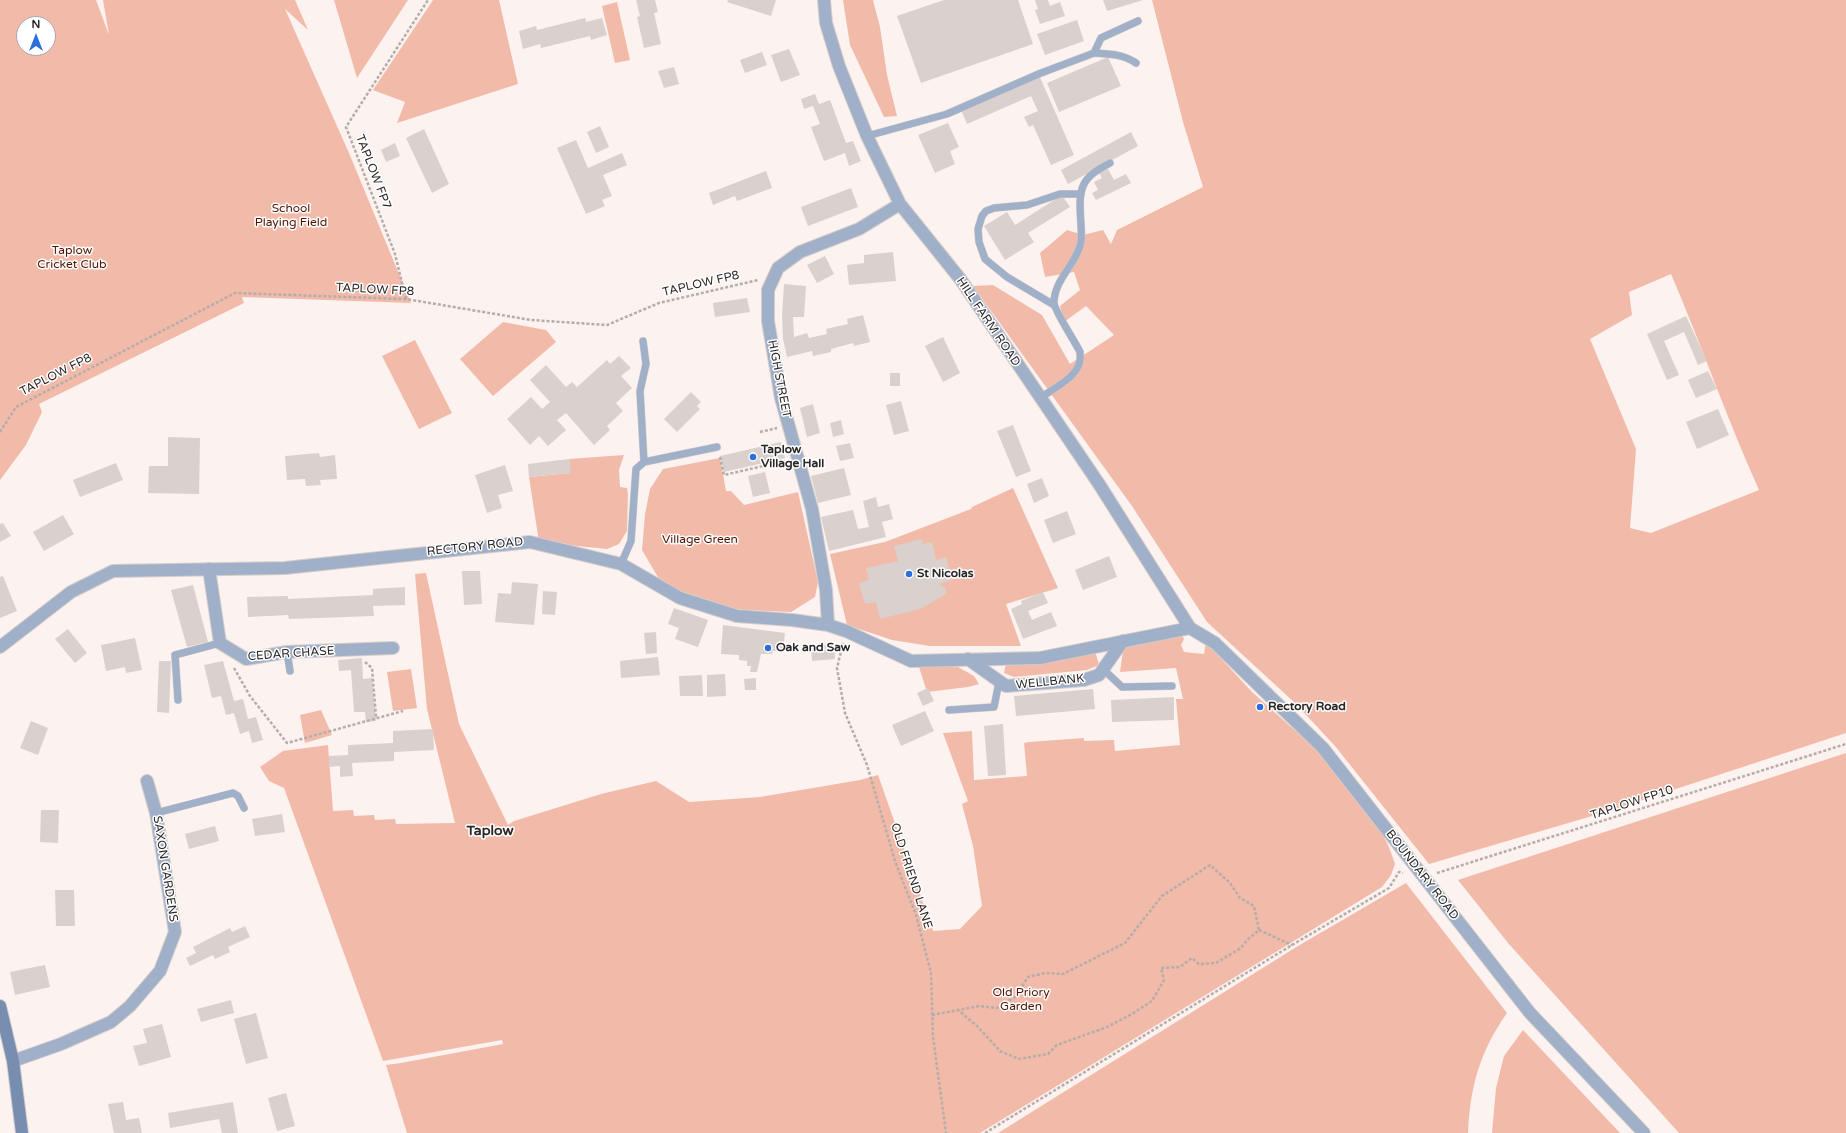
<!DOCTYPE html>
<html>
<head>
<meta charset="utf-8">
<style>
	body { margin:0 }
	#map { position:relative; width:1846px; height:1133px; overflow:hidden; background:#fcf2ef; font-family:"Varela Round",sans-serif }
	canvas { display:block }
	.north { position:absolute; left:16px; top:16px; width:40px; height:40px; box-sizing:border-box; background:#fff; border:1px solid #aaa8a8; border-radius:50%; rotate:0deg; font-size:11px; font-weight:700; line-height:16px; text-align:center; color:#2a2625 }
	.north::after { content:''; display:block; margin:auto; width:14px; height:18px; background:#2a6fdc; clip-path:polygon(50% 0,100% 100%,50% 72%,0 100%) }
</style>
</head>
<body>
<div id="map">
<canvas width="1846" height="1133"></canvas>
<div class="north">N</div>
</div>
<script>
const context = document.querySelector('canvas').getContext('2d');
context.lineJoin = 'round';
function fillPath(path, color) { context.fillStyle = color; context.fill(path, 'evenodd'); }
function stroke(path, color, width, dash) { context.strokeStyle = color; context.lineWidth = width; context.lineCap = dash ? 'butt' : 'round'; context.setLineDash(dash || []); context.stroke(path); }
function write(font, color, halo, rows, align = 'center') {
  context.font = font + ' "Varela Round",sans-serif'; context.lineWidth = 3; context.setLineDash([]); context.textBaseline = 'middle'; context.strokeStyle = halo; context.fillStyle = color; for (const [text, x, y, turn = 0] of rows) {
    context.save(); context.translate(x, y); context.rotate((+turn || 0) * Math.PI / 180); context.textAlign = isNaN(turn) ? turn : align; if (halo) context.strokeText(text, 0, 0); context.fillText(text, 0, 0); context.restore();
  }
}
fillPath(new Path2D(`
	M0,0H96L109,35L103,0H295L308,30L285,9L349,153L411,303L242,297L244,303L39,404L42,412L26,445L0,480ZM24,24H48V48H24Z
	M334,0H408L357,78Z
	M433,0H499L518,84L397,123L405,102L373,90Z
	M843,0H873L880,27L887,75L897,116L884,117L850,45Z
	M1152,0H1846V733L1609,811L1429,864L1335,746L1295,703L1207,622L1132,506L973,286L993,285L1042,315L1070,364L1114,335L1086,306L1064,322L1060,306L1080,290L1074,272L1045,277L1040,253L1067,230L1083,235L1103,230L1111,244L1117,230L1203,187L1183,122ZM1671,274C1702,346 1727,419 1759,490L1651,533L1630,528L1636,449L1590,339L1632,315L1629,292Z
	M617,2L630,60L615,63L602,6Z
	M503,322L546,330L556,342L493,396L460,359Z
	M415,340L452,413L419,429L382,356Z
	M624,455L619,470L620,487L627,488L628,494L627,531L619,544L607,549L539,542L529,477L570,473L569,459Z
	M720,458L726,491H731L744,505L798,492L818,582L815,597L791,612L743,610L702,602L662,584L642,550L645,514L650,489L663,469Z
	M1013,488L1058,588L1006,604L1021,646H930L892,640L847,625L830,554L885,542L971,509L972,507Z
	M426,573L459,724L508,825L514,821L601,794L656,781L689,802L760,797L860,780L878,775L933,931L960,929L982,906L973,846L962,804L968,801L943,733L972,731L974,780L1027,776L1024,743L1029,742L1084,738V741L1114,740L1115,751L1180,745L1176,699H1183L1176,668L1120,672L1123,651L1144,633H1181L1184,639L1181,645L1184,652L1204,654L1206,642L1252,692L1338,769L1366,802L1389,847L1395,864L1391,875L1382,887L980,1133H407L386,1065L401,1063L503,1044L502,1040L383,1061L284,788L269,781L260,767L283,751L328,745L333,811L353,810L354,816L374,815L375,820L395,819L396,824L455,823L427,709L415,574Z
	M1095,651L1099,665L1087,670L1014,677L1004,673L1006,663L1065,659Z
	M951,663L974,676L979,684L968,687L927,692L919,667Z
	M411,669L417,708L393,711L387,672Z
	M321,710L332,735L305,743L300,715Z
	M1846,753V1133H1679L1508,943L1458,880Z
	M1406,883L1507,1013C1480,1051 1470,1087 1468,1133H998L1298,946Z
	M1523,1030L1620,1133H1492L1496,1088L1504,1056Z`), '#f2baa9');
fillPath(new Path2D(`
	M636,0H655L658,12L654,13L661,44L644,48L637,17L640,16Z
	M728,0H776L771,16L727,2Z
	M944,0H1018L1033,44L921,83L897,16Z
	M1035,0H1048L1050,6L1060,2L1065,16L1040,24L1035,10L1038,9Z
	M1103,0H1143L1107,11Z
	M585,18L586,22L602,18L607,35L591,40L590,36L541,48L540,44L523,49L519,31L536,26L537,30Z
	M1077,20L1084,41L1045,55L1037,34Z
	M789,49L800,75L781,82L771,55Z
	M762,52L767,65L745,73L740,60Z
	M1108,57L1121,86L1059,112L1047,83Z
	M674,67L679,84L664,88L658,71Z
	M1039,75L1074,155L1051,165L1033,125L1029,127L1024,117L1038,111L1031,96L967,124L961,110Z
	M815,94L819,104L830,100L846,143L853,141L861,161L849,166L845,153L824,161L811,127L820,124L813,106L804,109L801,99Z
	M948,123L959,147L950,151L955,164L935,173L918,135Z
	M600,126L609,147L596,153L587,132Z
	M424,129L449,184L432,193L406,138Z
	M1131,132L1138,146L1068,184L1061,170Z
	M576,140L588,168L622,153L627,165L603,175L612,196L602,200L605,206L586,214L557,148Z
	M395,143L400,156L386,162L381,150Z
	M1108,169L1114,180L1126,174L1131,183L1096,200L1092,193L1098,190L1094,182L1102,178L1099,173Z
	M766,171L772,188L737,201L735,196L713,205L709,193Z
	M851,188L858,207L808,226L801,207Z
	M1062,195L1070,207L1028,233L1034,242L1005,260L984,226L1007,212L1015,225Z
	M893,252L896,281L849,285L847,265L864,263V255Z
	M825,256L834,274L817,283L807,265Z
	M784,284L806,286L804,317H793L794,337L807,333L809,338L827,334L826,329L848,324L847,319L863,315L870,342L854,346L853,343L831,349V352L813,356L812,351L787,357L783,339L782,316Z
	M747,298L750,312L715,317L713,303Z
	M1686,316L1707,361L1698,365L1684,332L1664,341L1679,375L1667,380L1647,334Z
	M943,337L960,373L943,382L925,346Z
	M619,356L631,368L621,376L632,388L616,403L623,411L607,426L610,430L594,445L566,413L557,420L566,430L548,446L539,436L530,445L507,419L531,397L542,409L550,402L530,380L546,365L566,387L572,382L577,387L607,360L610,364Z
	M1708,371L1717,389L1696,398L1688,380Z
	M890,373H900V386H890Z
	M691,392L701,402L697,406L700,409L677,432L664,419Z
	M901,401L909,431L894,435L886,405Z
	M813,404L820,433L807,437L800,408Z
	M1718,409L1729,435L1697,449L1686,422Z
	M841,420L844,434L833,437L830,423Z
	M1013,425L1031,471L1016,477L997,431Z
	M168,437L200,438L199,494L148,493L149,466H168Z
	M781,442L785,458L724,472L720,456Z
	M850,443L854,458L840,461L836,446Z
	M319,453L320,457L335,455L337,479L320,480L321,485L306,486L305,479L287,480L285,456Z
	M569,459L571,473L529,477L528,464Z
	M116,463L123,480L80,497L73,480Z
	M505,465L513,491L498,495L502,508L487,513L475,475Z
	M844,468L851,495L818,503L811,476Z
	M765,472L770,493L753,497L748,476Z
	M1042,478L1049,496L1034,503L1027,484Z
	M876,497L878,507L889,504L893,519L882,522L886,537L829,551L821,517L853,510L858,529L869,527L863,501Z
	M1067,511L1076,534L1053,543L1044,520Z
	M63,515L74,534L44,551L33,532Z
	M3,523L11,536L0,542V524Z
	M922,539L923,544L932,542L936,560L946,557L952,580L939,584L946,589V594L920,609L880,619L876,602L865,604L859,583L869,580L866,568L898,561L894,546Z
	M1109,556L1117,577L1083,590L1075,570Z
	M462,571H480L482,604L464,605Z
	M3,576L17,611L0,618V577Z
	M512,582L538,584L534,625L495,622L498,593L511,594Z
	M193,585L208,642L187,647L171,590Z
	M405,587V605L373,606L374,616L289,619L288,615L248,617L247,597L288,596V599L373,595V589Z
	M543,591L557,592L555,615L542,614Z
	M1043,592L1048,603L1028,611L1032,620L1051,612L1057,626L1023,639L1011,609L1022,604L1021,601Z
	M674,608L708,620L698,647L675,639L679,628L668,624Z
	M723,625L785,633L783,651H773L772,654H761L757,672H750L751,666H747V661L739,660V655L721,654Z
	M68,629L87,653L75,663L55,639Z
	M656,632L657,653L646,654L644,633Z
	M135,638L142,670L126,673L125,667L106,671L101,645Z
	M834,644L835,659L812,661L811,645Z
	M658,657L660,675L621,678L620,661Z
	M362,658L363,679L372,678L376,721L366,722L365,712H354L351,670L339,671L338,660Z
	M159,661H171L169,713L157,712Z
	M223,661L234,701L243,699L248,719L256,717L263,740L252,743L249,731L240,734L234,713L226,715L221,696L212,698L204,665Z
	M725,674L726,696L707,697V675Z
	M702,675L703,696H680L679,676Z
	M756,678V690H745L744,679Z
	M928,688L934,701L923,706L917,693Z
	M1093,689L1095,709L1016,716L1014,696Z
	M1174,697V720L1112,722L1111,700Z
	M925,711L934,731L901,746L892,725Z
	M31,721L48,728L38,755L20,748Z
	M1003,724L1006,775L988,776L984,726Z
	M433,729L434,750L394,752V761L352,763L353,776L340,777V766L329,767V756L348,755V745L393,743V731Z
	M41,810H59L58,843L40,842Z
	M282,814L285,832L255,836L252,819Z
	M215,826L219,841L189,849L185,834Z
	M55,890H74L75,926H56Z
	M245,926L250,937L228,947L230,952L215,959L213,955L190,966L186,958L196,953L193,947L230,928L232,932Z
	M45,965L50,987L15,995L10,972Z
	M231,1000L234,1013L201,1022L197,1009Z
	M256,1013L268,1058L246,1064L234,1019Z
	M162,1024L171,1057L139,1066L133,1046L147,1043L143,1029Z
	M286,1093L295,1126L277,1131L268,1098Z
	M123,1102L126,1120L139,1118L142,1133H114L108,1104Z
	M233,1102L238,1133H222L219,1119L170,1128L168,1113Z`), '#dad0cd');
const lane = new Path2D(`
	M1094,53C1110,54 1123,54 1136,63
	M867,136L947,114L1041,73L1094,53L1101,38L1138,21
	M1054,305L1007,277L985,259L979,242L978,229L982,216L986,211L994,208L1027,205L1060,194H1081
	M643,341L646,364L640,391L644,462
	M1040,398C1057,386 1084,375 1080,352C1076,343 1054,310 1054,303C1054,279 1077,264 1081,242C1083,225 1076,199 1084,184C1089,174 1101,168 1110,163
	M621,564L631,541L636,469L644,462L717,447
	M287,652L290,671
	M1103,669L1122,687L1172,686
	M178,700L175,655L220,643
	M949,710L994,707L999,682
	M156,813L233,793L238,796L244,808`);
const street = new Path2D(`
	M824,0L826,23L839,66L867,136L900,204L961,280L1099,484L1190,628L1215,643L1323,748L1530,1013L1644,1133
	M209,569L220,643L246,659L287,652L393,648
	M828,625L826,590L812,509L781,398L768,321V290L778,268L800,252L859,229L900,204
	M0,647L71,592L113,571L285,568L530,542L621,564L680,598L737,616L792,620L828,625L846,631L911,661L1040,658L1190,628
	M968,659L1006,686L1084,680L1099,675L1123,641
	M13,1061L61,1044L111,1022L130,1006L160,971L175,932L156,813L147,781`);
const secondary = new Path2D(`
	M0,1006L13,1061L22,1133`);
stroke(lane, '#d6cdcb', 8);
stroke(street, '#d6cdcb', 14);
stroke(secondary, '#d6cdcb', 14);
stroke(new Path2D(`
	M406,299L395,254L346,127L428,0
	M0,432L16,407L235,293L406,299L531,320L607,325L659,303L758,280
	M760,432L777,428
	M720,457L724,475L785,461
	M843,643L837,668L845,713L867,765L895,861L916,915L931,973L933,1037L946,1133
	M365,662L372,668L376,717
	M234,668L250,696L287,743L403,711
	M1437,873L1846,744
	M1259,930L1292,945
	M932,1015L979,1006L997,1008L1015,997L1028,977L1045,973L1063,974L1125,943L1162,896L1210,865L1230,883L1240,898L1254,906L1259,930L1247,940L1241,948L1216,963L1199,964L1192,958L1180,967L1161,968L1164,980L1152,1001L1132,1014L1107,1027L1057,1045L1048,1054L1019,1059L1000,1051L977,1026L958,1010
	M985,1133L1292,945L1389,888L1399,872L1403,873`), '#b5adaa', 2.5, [3, 2]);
stroke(lane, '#a0b0c8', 7);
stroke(street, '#a0b0c8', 12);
stroke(secondary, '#778eb1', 12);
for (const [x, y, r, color] of [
	[753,457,4,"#2a6fdc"],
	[909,574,4,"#2a6fdc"],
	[768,648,4,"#2a6fdc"],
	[1260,707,4,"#2a6fdc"]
]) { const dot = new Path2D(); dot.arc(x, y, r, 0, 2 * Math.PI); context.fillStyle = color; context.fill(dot); stroke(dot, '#fff', 1.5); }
write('12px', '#2a2625', '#fff', [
	["TAPLOW FP7",373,172,69],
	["TAPLOW FP8",701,284,-13],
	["TAPLOW FP8",375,290,3],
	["HILL FARM ROAD",988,322,56],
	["TAPLOW FP8",56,375,-27],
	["HIGH STREET",779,379,79],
	["RECTORY ROAD",475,547,-6],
	["CEDAR CHASE",291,654,-4],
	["WELLBANK",1050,682,-6],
	["TAPLOW FP10",1632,803,-18],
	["SAXON GARDENS",165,869,81],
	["BOUNDARY ROAD",1422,875,52],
	["OLD FRIEND LANE",911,876,72]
]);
write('12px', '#4f1301', '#fff', [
	["School",291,209],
	["Playing Field",291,223],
	["Taplow",72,251],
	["Cricket Club",72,265],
	["Village Green",700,540],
	["Old Priory",1021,993],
	["Garden",1021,1007]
]);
write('bold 12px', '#2a2625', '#fff', [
	["Taplow",761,450],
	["Village Hall",761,464],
	["St Nicolas",917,574],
	["Oak and Saw",776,648],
	["Rectory Road",1268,707]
], 'left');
write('bold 14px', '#2a2625', '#fff', [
	["Taplow",490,831]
]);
</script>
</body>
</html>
